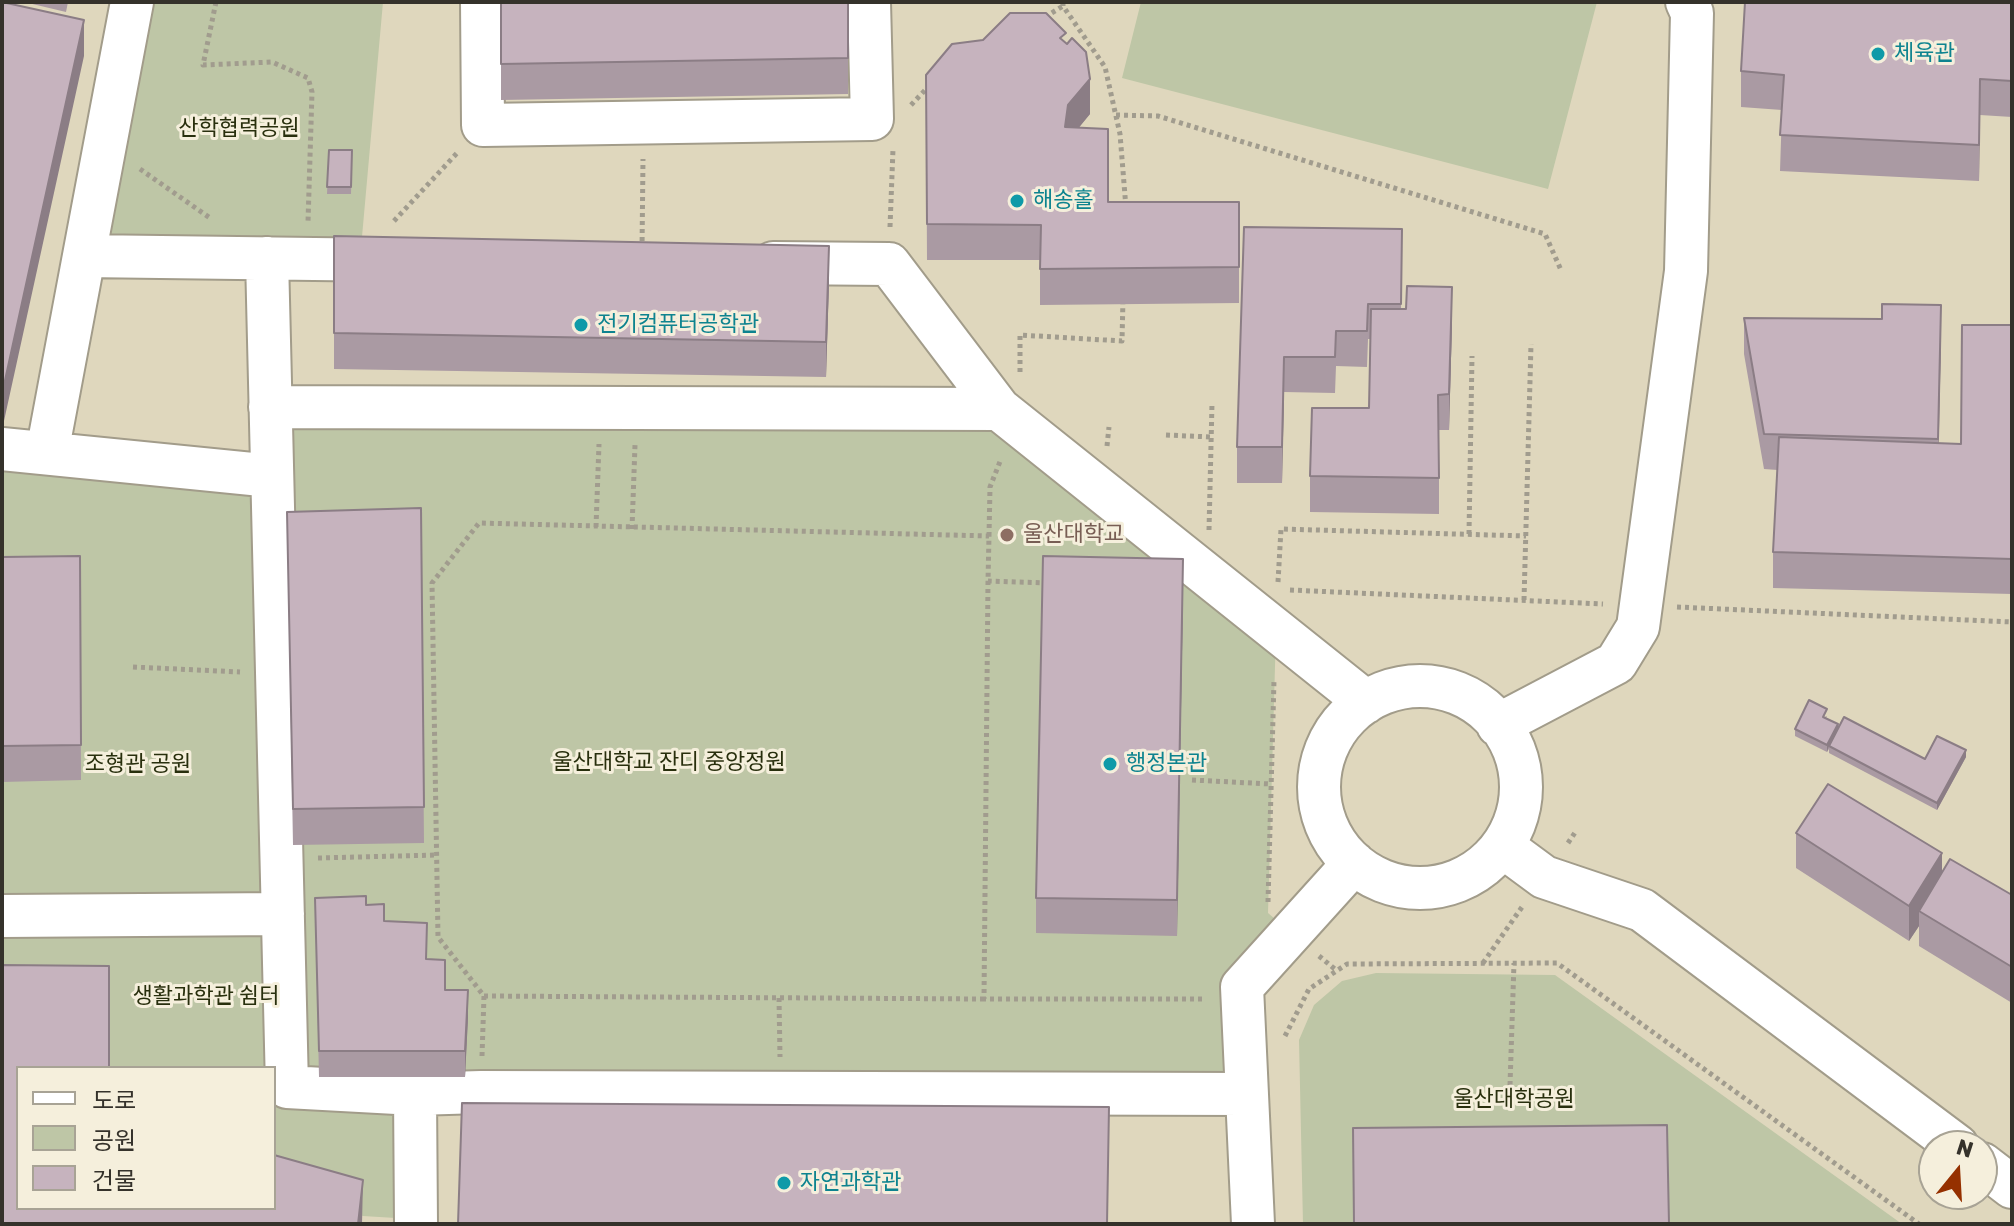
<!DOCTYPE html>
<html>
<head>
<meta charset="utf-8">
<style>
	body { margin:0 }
	#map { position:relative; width:2014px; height:1226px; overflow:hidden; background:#e8e2cf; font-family:Rubik,"Noto Sans KR",sans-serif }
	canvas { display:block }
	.frame { position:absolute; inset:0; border:4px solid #35322b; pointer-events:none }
	.legend { position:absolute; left:16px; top:1066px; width:260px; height:144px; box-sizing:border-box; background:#f5efdc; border:2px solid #a8a395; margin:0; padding:10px 14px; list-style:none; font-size:24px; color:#35322b }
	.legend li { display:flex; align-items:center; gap:16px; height:40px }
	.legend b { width:40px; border:2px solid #a8a395 }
	.north { position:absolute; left:1918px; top:1130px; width:80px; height:80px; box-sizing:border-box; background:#f5efdc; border:2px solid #a8a395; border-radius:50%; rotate:18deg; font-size:22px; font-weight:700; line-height:32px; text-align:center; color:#35322b }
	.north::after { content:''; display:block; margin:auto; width:28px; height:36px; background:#953000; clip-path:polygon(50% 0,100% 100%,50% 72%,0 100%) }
</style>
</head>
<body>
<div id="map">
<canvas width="2014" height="1226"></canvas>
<div class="frame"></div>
<ul class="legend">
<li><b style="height:10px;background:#fff"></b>도로</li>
<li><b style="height:22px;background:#bec6a6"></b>공원</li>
<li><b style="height:22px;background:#c6b3be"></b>건물</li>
</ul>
<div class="north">N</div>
</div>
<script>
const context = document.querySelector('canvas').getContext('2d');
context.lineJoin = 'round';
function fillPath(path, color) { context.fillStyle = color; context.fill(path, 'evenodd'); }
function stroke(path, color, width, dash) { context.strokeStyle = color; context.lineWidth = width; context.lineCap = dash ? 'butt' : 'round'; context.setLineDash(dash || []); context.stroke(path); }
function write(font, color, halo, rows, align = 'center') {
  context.font = font + ' Rubik,"Noto Sans KR",sans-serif'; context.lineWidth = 6; context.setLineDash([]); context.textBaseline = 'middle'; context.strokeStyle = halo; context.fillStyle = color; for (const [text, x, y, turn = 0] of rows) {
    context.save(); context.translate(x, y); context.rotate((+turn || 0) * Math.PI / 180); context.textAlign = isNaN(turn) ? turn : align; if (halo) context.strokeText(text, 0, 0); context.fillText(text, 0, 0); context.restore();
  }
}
fillPath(new Path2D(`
	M2,2H2012V1224H2ZM18,1068H274V1208H18ZM1934,1146H1982V1194H1934Z`), '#dfd7bd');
fillPath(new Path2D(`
	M132,2H383L360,259L84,256Z
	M1141,2H1597L1548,189L1122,78Z
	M270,407L999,409L1276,631L1268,913L1291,933L1242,987L1247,1094L287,1087Z
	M2,457L264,483L275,900L2,906Z
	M272,926L282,1097L398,1100L396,1218L363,1216L274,1190V1068H109V1001H2V931Z
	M1376,973L1555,975L1902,1224H1303L1299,1040L1314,1005L1342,981Z`), '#bec6a6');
const minor = new Path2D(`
	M132,2L84,256L391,260
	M482,2L483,125L872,119L869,2
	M267,258L287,1087L415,1094L481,1092L1247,1094
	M773,263L889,264L999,409L1366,702
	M270,407L999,409
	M2,449L272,476
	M47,453L84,256
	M1319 787a101 101 0 1 1 202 0a101 101 0 1 1-202 0Z
	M1498,725L1616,663L1638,627L1686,271L1692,13L1687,2
	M1502,846L1544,877L1642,910L1957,1146
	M2,916L283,914
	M415,1094L416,1224
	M1982,1164L2012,1187
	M1253,1224L1242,987L1354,863`);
stroke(minor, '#a29c8a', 46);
stroke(new Path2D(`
	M216,2L203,65L272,62L308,78L312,92L308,222
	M1063,2V6L1105,67L1120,134L1126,208
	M1045,17L1063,6
	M911,105L929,86
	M1116,115L1158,116L1545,234L1561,270
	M140,169L210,218
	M394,221L458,152
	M890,227L893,149
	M642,249L643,159
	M1020,372V335L1122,341L1123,298
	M1166,435L1211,437
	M1107,446L1109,427
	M596,527L599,444
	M632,529L635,445
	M1209,530L1212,403
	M1469,534L1472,356
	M989,536L990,487L1001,459
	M988,581L984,999H1206
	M1278,582L1281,529L1526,536
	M1290,590L1603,604
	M1524,600L1531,344
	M1677,607L2012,622
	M133,667L240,672
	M1192,780L1271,784
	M1568,843L1576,831
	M318,858L437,855
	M1268,902L1274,680
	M1319,956L1336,970
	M1483,963L1522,907
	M484,996L984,999
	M779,998L780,1057
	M1285,1036L1309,989L1347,964L1557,963L1919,1224
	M482,1056L484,996L438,937L432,583L479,523L989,536L988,581L1047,583
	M1510,1085L1514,963`), '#a19c8e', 5, [4, 4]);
stroke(minor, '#fff', 42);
fillPath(new Path2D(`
	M24,2H68L66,12Z
	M501,2H848V94L501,100Z
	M2012,2V117L1980,115L1979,181L1780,171L1782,110L1741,107V71Z
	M1066,43L1090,114L1078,128L1108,202H1239V303L1040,305V260H927L926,75Z
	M329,150H352L351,194H327Z
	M1244,227L1402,229L1401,309L1452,323L1449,430H1439V514L1310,512V476L1369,408L1371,339H1368L1367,367L1336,366L1335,393L1284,392L1282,483H1237V447Z
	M334,236L829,282L826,377L334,369Z
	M1744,318L1941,341L1938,444H1961L2012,325V594L1773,588V552L1778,470L1764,469L1744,354Z
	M421,508L424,843L293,845L287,512Z
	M80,556L81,780L2,782V557Z
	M1183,595L1177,936L1036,933V898Z
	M1827,716L1826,718L1838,728L1925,759L1966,757L1937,810L1829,753V749L1827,752L1795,736V729Z
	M1796,833L1942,873L2012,895V1003L1919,946V926L1909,941L1796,868Z
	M315,898L366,905L427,959L445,990L468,1017L465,1077H319Z`), '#aa9aa3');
fillPath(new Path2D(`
	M84,20V56L2,430V394Z
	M1090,79V114L1068,141L1065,127L1068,105Z
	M1980,79V115L1979,181V145Z
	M829,246V282L826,377V342Z
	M1452,287V323L1449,430V394Z
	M1941,305V341L1938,474V439Z
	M1284,357V392L1282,483V447Z
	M1183,559V595L1177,936V900Z
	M1838,724V732L1829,746L1827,752V745Z
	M1966,750V757L1937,810V803Z
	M1942,853V889L1919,911V926L1909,941V906Z
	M468,990V1017L465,1077V1051Z
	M363,1180L362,1224H358Z`), '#8b7d85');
const building = new Path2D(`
	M2,2L84,20L2,394Z
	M501,2H848V58L501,64Z
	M1745,2H2012V81L1980,79L1979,145L1780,135L1784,75L1741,71Z
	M1010,13H1046L1066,33L1060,38L1067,44L1072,38L1086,52L1090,79L1068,105L1065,127L1108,129V202H1239V267L1040,269L1041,225L927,224L926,75L952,44L983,40Z
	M329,150H352L351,187H327Z
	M1244,227L1402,229L1401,304H1368L1367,331H1336L1335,357H1284L1282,447H1237Z
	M334,236L829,246L826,342L334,333Z
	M1407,286L1452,287L1449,394L1438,395L1439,478L1310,476L1312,408H1369L1371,309H1406Z
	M1882,304L1941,305L1938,439L1764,434L1744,318L1882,319Z
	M1962,325H2012V559L1773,552L1779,437L1961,444Z
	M421,508L424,807L293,809L287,512Z
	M80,556L81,745L2,746V557Z
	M1043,556L1183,559L1177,900L1036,898Z
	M1809,700L1827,709L1823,717L1838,724L1827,745L1795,729Z
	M1844,717L1925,759L1937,736L1966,750L1937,803L1829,746Z
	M1828,784L1942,853L1909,906L1796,833Z
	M1950,859L2012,895V967L1919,911Z
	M366,896V905L384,904V921L427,923L426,959L445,960V990H468L465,1051H319L315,898Z
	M2,965L109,966V1068H18V1208H274V1155L363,1180L358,1224H2Z
	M462,1103L1109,1107L1107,1224H458Z
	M1667,1125L1669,1224H1354L1353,1128Z`);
fillPath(building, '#c6b3be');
stroke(building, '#8b7d85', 2);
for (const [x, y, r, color] of [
	[1878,54,8,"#0f9aa8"],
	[1017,201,8,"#0f9aa8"],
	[581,325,8,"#0f9aa8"],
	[1007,535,8,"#8d6e63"],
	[1110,764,8,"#0f9aa8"],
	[784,1183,8,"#0f9aa8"]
]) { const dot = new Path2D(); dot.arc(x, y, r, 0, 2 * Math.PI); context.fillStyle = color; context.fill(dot); stroke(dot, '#f5efdc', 3); }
write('22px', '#0d838f', '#f5efdc', [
	["체육관",1894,54],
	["해송홀",1033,201],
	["전기컴퓨터공학관",597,325],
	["행정본관",1126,764],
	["자연과학관",800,1183]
], 'left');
write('22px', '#282f0d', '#f5efdc', [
	["산학협력공원",239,129],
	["울산대학교 잔디 중앙정원",669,763],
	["조형관 공원",138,765],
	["생활과학관 쉼터",206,997],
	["울산대학공원",1514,1100]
]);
write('22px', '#785e54', '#f5efdc', [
	["울산대학교",1023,535]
], 'left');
</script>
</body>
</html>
